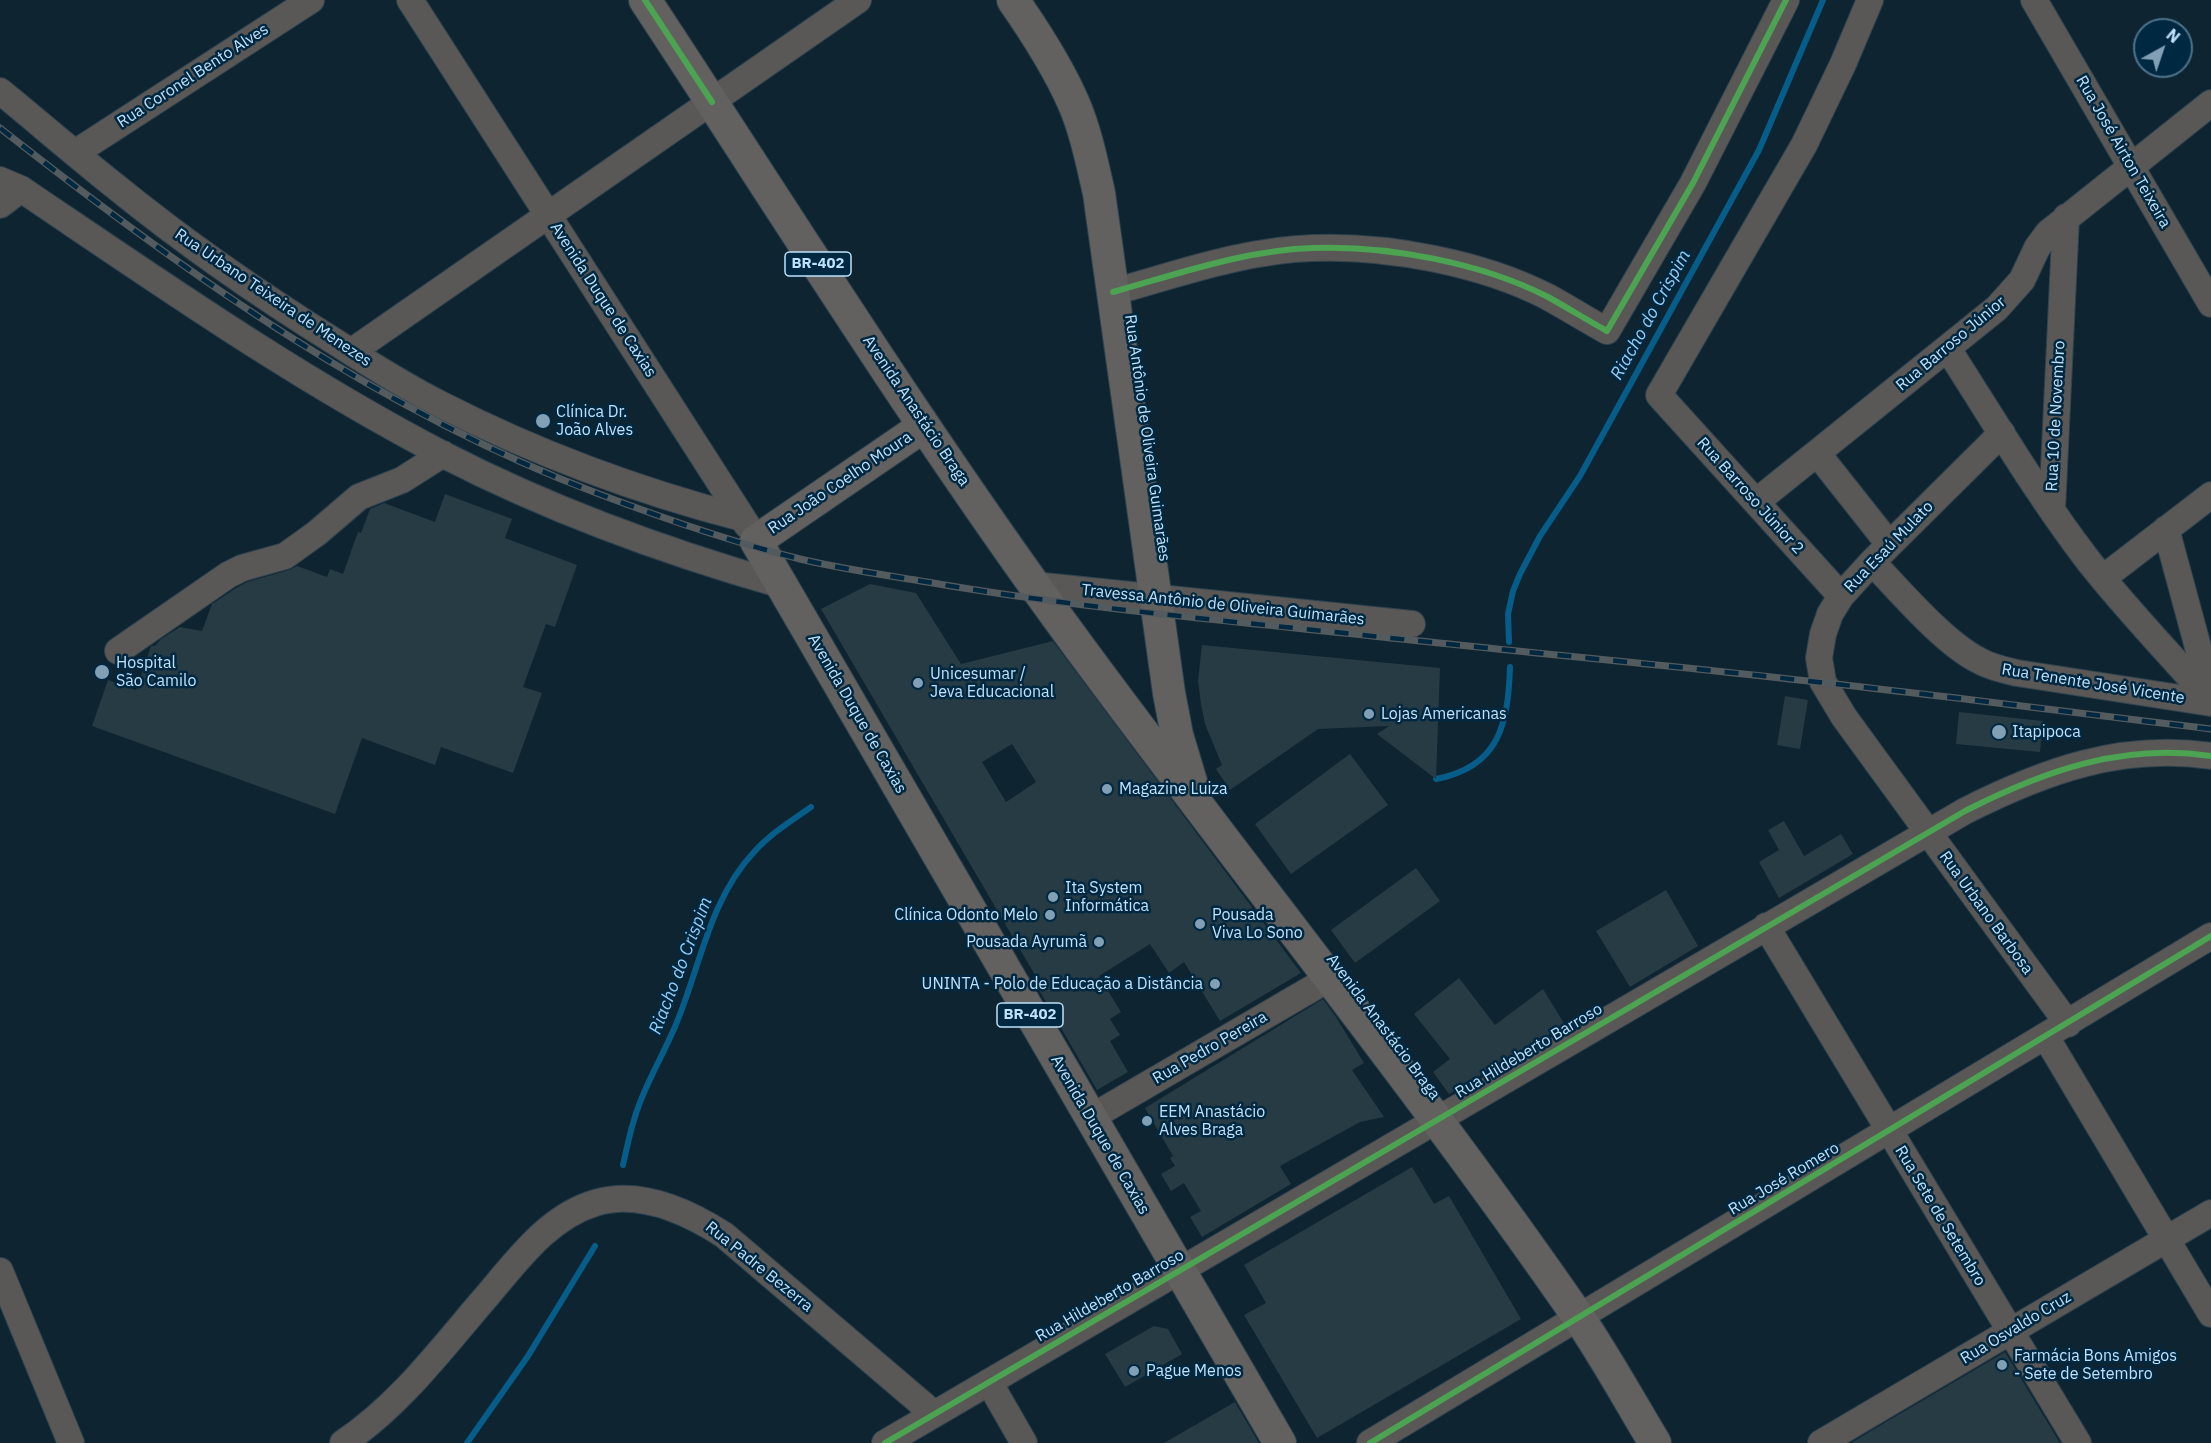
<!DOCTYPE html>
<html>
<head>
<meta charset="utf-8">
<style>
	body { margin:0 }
	#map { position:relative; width:2211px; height:1443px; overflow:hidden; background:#0f2431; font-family:"IBM Plex Sans",sans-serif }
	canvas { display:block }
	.north { position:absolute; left:2133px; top:18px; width:60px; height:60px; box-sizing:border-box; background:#002840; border:2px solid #4c728b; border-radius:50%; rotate:40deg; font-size:16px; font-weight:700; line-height:24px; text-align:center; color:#bee2fc }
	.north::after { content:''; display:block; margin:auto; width:21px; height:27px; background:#81a0b5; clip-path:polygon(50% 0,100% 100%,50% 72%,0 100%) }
</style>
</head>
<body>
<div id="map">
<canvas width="2211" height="1443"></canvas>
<div class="north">N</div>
</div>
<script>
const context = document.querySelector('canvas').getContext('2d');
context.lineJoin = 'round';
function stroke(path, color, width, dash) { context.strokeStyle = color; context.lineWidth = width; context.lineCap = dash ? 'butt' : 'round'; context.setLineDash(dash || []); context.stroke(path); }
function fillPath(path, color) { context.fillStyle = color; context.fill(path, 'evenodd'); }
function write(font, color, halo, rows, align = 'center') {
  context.font = font + ' "IBM Plex Sans",sans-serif'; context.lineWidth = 5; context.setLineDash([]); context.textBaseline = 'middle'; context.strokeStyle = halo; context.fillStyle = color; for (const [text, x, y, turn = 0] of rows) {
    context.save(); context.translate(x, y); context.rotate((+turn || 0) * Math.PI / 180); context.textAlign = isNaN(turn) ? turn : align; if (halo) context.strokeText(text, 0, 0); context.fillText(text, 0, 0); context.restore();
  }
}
stroke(new Path2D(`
	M1509,642L1508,614L1513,591L1520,574L1540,536L1580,476L1759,150L1823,0
	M1436,779C1499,767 1508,725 1510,667
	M623,1165C628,1142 633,1118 643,1095C652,1073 664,1052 674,1029C700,970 708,901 754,852C770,834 791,821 811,807
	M467,1443L528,1356L595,1246`), '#065d8a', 6);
fillPath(new Path2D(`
	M445,494L512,519L505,538L577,565L555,627L546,624L523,687L542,693L513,773L441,747L435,765L362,738L335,814L92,726L108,680L136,690L151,646H155L161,639L180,627L202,631L212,604L236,588L247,582L289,570L297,566L327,577L330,569L343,574L358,532L361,533L370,509L384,503L435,522Z
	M870,584L916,593L961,664L1053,641L1301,973L1220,1021L1184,962L1169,973L1150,944L1099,976L1121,1012L1110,1019L1120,1035L1110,1041L1128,1072L1097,1090L1039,990L1042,987L821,609ZM1012,744L1036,782L1006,802L982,762Z
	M1202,645L1440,668L1436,779L1377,734L1389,726L1318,729L1230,790L1216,769L1222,765L1205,724L1201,704L1198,681Z
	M1785,696L1808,700L1800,749L1777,745Z
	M1959,712L2043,721L2040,752L1956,744Z
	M1350,754L1388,805L1291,874L1255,824Z
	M1784,821L1804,856L1841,834L1853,854L1779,898L1759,862L1779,850L1768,830Z
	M1416,868L1440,901L1355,963L1331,930Z
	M1666,890L1698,946L1630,987L1596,931Z
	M1459,978L1495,1025L1543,989L1565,1025L1449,1094L1433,1072L1450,1059L1414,1014Z
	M1323,999L1336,1017L1364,1063L1352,1070L1384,1117L1360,1122L1280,1166L1291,1184L1202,1237L1190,1217L1201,1211L1184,1183L1171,1191L1161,1174L1175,1166L1170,1158L1173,1156L1145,1108Z
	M1412,1167L1434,1204L1449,1196L1521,1319L1317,1438L1244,1315L1266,1303L1244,1265Z
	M1154,1326L1168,1329L1182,1354L1125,1387L1105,1354Z
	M2005,1352L2060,1443H1851L1869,1432Z
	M1235,1402L1259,1443H1164Z`), '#263b44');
const minor = new Path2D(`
	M410,0L747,525
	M2034,0L2211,304
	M0,91C38,122 76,155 115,186C185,243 260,295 337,343C371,365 406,387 442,405C538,454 638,491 742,518
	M75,153L311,0
	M0,180L21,189C159,282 296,378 444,455C551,510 666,552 782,585
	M0,205L21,189
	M1113,292C1178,274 1245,250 1313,248C1387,245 1482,263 1548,297C1568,308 1587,320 1607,331L1693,183L1786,0
	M1948,349C1993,419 2036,492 2087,559C2125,608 2170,654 2211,701
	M351,352L858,0
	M2002,433L1872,562L1841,596L1830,614L1823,634L1819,658L1823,682L1844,717L2068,1024
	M1817,453L1889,544
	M1756,502L1997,308L2022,280L2037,248L2048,233L2211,103
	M2052,510L2066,217
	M2166,529L2211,695
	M1872,562C1900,591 1943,642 1978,660C1990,667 2004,670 2017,673L2211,703
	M2103,578L2211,495
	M1034,585L1412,624
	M1841,596L1659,395L1804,145L1843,64L1870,0
	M118,651L228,575L242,568L285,556L317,533L359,497L402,480L443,454
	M1766,926L2078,1443
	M2046,1037L2211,1314
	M1090,1118L1330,978
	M0,1271L71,1443
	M989,1382L1024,1443
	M343,1443C400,1405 442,1348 486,1297C517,1261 548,1217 595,1203C640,1189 687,1211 724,1235L934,1414
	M885,1443L1965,811C2044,771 2121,743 2211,756
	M1370,1443L2211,936
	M1821,1443L2211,1213`);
const major = new Path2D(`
	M645,0C786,214 922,433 1074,640C1240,866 1417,1084 1577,1315C1605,1356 1629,1400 1655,1443
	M1013,0C1036,33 1058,67 1074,104C1086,132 1092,163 1099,193L1169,693L1177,735L1192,785
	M924,426L756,541L1280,1443`);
stroke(minor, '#2e424f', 28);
stroke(major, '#2e424f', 34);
stroke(minor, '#595856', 26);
stroke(major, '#626160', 32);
const rail = new Path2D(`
	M0,128C183,272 380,412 599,494C665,519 732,542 800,559C842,569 885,575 927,582C1078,608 1230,621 1382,637C1530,653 1678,666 1826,683C1955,697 2083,714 2211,729`);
stroke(rail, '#535b5f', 7);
stroke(rail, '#002840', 4.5, [14]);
stroke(new Path2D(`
	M645,0L712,102
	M1113,292C1178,274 1245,250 1313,248C1387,245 1482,263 1548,297C1568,308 1587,320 1607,331L1693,183L1786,0
	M885,1443L1965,811C2044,771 2121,743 2211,756
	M1370,1443L2211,936`), '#4ca352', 6);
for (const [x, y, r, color] of [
	[543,421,8,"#81a0b5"],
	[102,672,8,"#81a0b5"],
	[918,683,6,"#81a0b5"],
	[1369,714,6,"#81a0b5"],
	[1999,732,8,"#81a0b5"],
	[1107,789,6,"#81a0b5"],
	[1053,897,6,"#81a0b5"],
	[1050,915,6,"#81a0b5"],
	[1200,924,6,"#81a0b5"],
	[1099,942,6,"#81a0b5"],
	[1215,984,6,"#81a0b5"],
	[1147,1121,6,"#81a0b5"],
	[2002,1365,6,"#81a0b5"],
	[1134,1371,6,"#81a0b5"]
]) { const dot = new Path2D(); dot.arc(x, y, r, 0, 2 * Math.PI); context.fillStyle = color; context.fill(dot); stroke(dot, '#002840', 2); }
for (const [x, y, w] of [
	[818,264,66],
	[1030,1015,66]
]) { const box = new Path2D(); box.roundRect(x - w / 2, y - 12, w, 24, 4.5); context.fillStyle = '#002840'; context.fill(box); stroke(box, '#bee2fc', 1.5); }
write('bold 15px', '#bee2fc', null, [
	["BR-402",818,264],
	["BR-402",1030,1015]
]);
write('16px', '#bee2fc', '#002840', [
	["Rua Coronel Bento Alves",193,76,-33],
	["Rua José Airton Teixeira",2123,152,60],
	["Rua Urbano Teixeira de Menezes",273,298,34],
	["Avenida Duque de Caxias",603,300,57],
	["Rua Barroso Júnior",1951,344,-40],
	["Avenida Anastácio Braga",916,411,56],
	["Rua 10 de Novembro",2056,416,-87],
	["Rua Antônio de Oliveira Guimarães",1147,438,82],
	["Rua João Coelho Moura",840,483,-34],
	["Rua Barroso Júnior 2",1750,496,48],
	["Rua Esaú Mulato",1889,547,-46],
	["Travessa Antônio de Oliveira Guimarães",1223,605,6],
	["Rua Tenente José Vicente",2093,684,9],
	["Avenida Duque de Caxias",857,714,60],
	["Rua Urbano Barbosa",1986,913,54],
	["Avenida Anastácio Braga",1383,1027,53],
	["Rua Pedro Pereira",1210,1048,-30],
	["Rua Hildeberto Barroso",1529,1051,-31],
	["Avenida Duque de Caxias",1100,1135,60],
	["Rua José Romero",1784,1179,-31],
	["Rua Sete de Setembro",1940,1216,59],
	["Rua Padre Bezerra",759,1267,39],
	["Rua Hildeberto Barroso",1110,1296,-30],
	["Rua Osvaldo Cruz",2016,1328,-31]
]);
write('16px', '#bee2fc', '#002840', [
	["Clínica Dr.",556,412],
	["João Alves",556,430],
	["Hospital",116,663],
	["São Camilo",116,681],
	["Unicesumar /",930,674],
	["Jeva Educacional",930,692],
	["Lojas Americanas",1381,714],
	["Itapipoca",2012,732],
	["Magazine Luiza",1119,789],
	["Ita System",1065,888],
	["Informática",1065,906],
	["Clínica Odonto Melo",1038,915,"right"],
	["Pousada",1212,915],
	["Viva Lo Sono",1212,933],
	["Pousada Ayrumã",1087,942,"right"],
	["UNINTA - Polo de Educação a Distância",1203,984,"right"],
	["EEM Anastácio",1159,1112],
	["Alves Braga",1159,1130],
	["Farmácia Bons Amigos",2014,1356],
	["- Sete de Setembro",2014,1374],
	["Pague Menos",1146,1371]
], 'left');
write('italic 18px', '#93cdf6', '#002840', [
	["Riacho do Crispim",1651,315,-61],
	["Riacho do Crispim",681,966,-69]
]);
</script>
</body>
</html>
